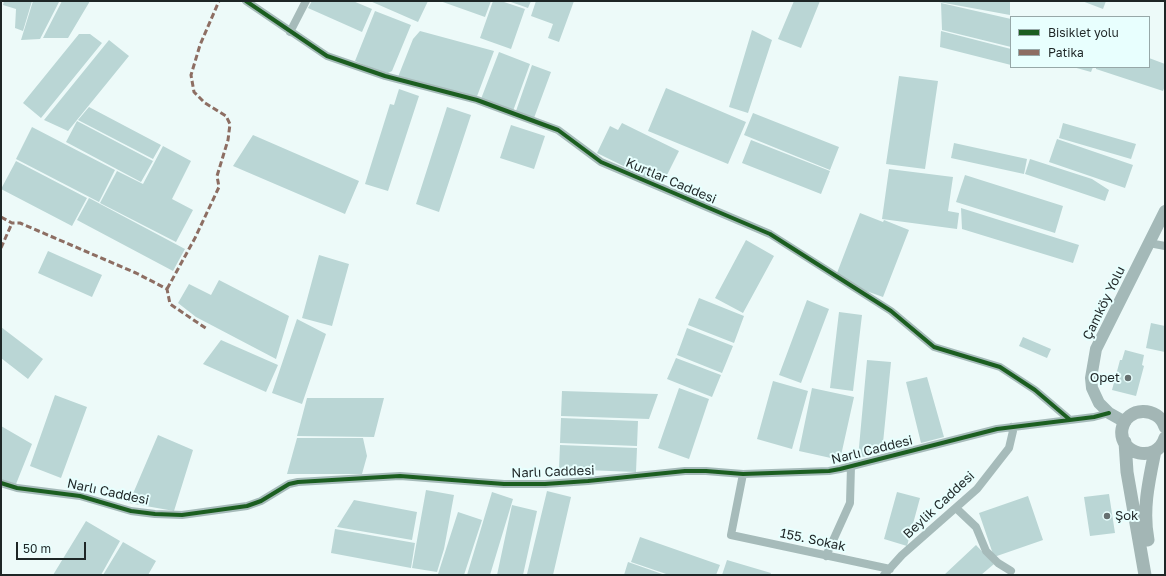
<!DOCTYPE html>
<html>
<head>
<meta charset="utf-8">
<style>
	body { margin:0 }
	#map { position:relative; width:1166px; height:576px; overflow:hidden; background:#edfaf9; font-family:"Golos Text",sans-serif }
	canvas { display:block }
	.frame { position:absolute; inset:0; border:2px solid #1e2626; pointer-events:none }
	.legend { position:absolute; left:1010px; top:16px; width:140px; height:52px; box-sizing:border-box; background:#e8fffe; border:1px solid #97a8a8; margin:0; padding:5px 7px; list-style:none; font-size:12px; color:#1e2626 }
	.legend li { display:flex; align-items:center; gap:8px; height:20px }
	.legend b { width:20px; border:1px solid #97a8a8 }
	.scale { position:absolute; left:16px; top:542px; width:70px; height:18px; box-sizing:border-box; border:2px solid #1e2626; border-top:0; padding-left:5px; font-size:12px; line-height:14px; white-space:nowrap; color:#1e2626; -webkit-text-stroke:3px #e8fffe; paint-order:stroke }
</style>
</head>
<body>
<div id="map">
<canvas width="1166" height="576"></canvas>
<div class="frame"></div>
<ul class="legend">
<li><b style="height:5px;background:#1b5e20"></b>Bisiklet yolu</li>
<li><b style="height:5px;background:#8d6e63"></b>Patika</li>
</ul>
<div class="scale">50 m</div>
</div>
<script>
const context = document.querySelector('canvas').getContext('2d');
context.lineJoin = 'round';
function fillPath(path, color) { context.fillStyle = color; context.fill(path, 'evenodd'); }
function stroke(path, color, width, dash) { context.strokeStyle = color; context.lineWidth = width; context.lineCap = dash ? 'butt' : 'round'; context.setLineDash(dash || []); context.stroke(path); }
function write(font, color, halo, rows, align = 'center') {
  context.font = font + ' "Golos Text",sans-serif'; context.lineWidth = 4; context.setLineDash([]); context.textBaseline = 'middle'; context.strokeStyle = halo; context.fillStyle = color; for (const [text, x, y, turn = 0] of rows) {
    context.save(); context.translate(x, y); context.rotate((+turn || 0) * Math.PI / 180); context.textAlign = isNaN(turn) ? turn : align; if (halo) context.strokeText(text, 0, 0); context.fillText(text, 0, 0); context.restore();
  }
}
fillPath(new Path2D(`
	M4,1H32L23,31L15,28L16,9L3,5Z
	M33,1L59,2L40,39L21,40Z
	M62,1H90L68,38H43Z
	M312,1H353L372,9L362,32L308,8Z
	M370,1H428L418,22Z
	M440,1H491L485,17Z
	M493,1H501L525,9L511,49L480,38Z
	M508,1H531L528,8Z
	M536,1H574L559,42L548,38L553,24L531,16Z
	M794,1H820L801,48L778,39Z
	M939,1H1010V15L939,2Z
	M1082,1H1106L1103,9Z
	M941,3L1011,19V47L942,30Z
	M375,11L411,25L392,71L386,74L355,61Z
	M752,30L772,40L748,113L729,107Z
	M420,31L494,51L476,99L398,77L413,39Z
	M941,31L1011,49V65L940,47Z
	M79,34H90L102,43L41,118L23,103Z
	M109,40L129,56L68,131L44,120Z
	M499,52L530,64L513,111L481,99Z
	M1149,58L1165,64V86L1163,91L1096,69V67H1149Z
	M532,65L551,72L534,118L516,111Z
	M1073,67H1093L1091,72Z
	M899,76L938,81L925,169L886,164Z
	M666,88L746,122L728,164L648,131Z
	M399,89L419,96L388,191L365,184L390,104L394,105Z
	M89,107L161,145L153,159L78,120Z
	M447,107L471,115L439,212L416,204Z
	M753,113L839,147L830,170L744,135Z
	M77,121L153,161L141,182L66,142Z
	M622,123L679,151L662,185L597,153L610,126L618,130Z
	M1063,123L1136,144L1131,159L1059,138Z
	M511,125L545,136L534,169L500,158Z
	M32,127L115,170L99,202L16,159Z
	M253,135L359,181L345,214L233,166Z
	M1057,139L1133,165L1125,188L1049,162Z
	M751,140L830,171L821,194L742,163Z
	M954,143L1027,159L1024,174L951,158Z
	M163,146L191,161L172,199L193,210L176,242L100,203L117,171L143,184Z
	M1030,159L1092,179L1109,190L1105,201L1025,174Z
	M16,161L87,198L72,226L1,189Z
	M889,169L953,177L948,211L959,213L957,229L882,219Z
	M965,175L1063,206L1055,233L956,202Z
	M89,198L185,249L173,271L77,220Z
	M961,208L1079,245L1073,263L962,229Z
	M860,213L883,222L884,220L909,230L883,297L858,288L837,273Z
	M746,240L774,256L743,313L715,298Z
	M48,251L102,275L92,297L38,273Z
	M319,255L349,264L332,326L302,318Z
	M219,280L289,316L276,359L196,317L178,303L189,284L211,295Z
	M699,298L744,316L734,343L688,325Z
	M807,300L829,309L801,383L779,375Z
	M839,312L862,315L853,391L830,388Z
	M297,319L326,334L302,404L272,393Z
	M1151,323L1165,326V352L1146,348Z
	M1,327L43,359L28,379L1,358Z
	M687,328L733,346L722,373L677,355Z
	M1023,337L1051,349L1047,358L1019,346Z
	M221,340L278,365L266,392L203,364Z
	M1125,350L1144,355L1142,365L1144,366L1136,396L1112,390L1120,360H1122Z
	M676,358L721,375L712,397L667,379Z
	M867,360L891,362L882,453L858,458Z
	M927,377L944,437L921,443L906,382Z
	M773,381L808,391L792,449L757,439Z
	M679,388L709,399L689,459L658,448Z
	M812,388L854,397L840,460L799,451Z
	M562,391L658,394L649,419L561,416Z
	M55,395L87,407L61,478L30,466Z
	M307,398H384L374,437L297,436Z
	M561,418L638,421L637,446L560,443Z
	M1,426L32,444L16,484L1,480Z
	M158,435L193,450L174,511L129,503Z
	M297,438H363L367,456L362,474H287Z
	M560,445L637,448L636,472L559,469Z
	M426,490L454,495L444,549L437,572L412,568Z
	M547,491L571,497L553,575L527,574Z
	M492,492L513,499L490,575H467Z
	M897,492L920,498L907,546L884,539Z
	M1109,494L1115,533L1090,536L1084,497Z
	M1028,496L1043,540L994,557L979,513Z
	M354,500L417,512L412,540L337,527Z
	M512,505L537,511L523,575H497Z
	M458,512L482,520L464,575H442L438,574Z
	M86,521L120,541L101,575H53Z
	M335,529L415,543L411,568L331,553Z
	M640,537L720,565L716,575H669L631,562Z
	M123,542L156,561L148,575H103Z
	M976,545L994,564L981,575H944Z
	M727,560L771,573L770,575H722Z
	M628,562L665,575H624Z`), '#bad6d5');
stroke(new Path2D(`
	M246,1L327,56L385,76L477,100L558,130L601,162L770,234L891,311L934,347L1000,367L1035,390L1069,419
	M290,32L306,1
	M1149,243L1165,246
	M743,474L731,535L890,569
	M1,483L17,488L80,496L131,511L155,514L182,515L247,506L261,501L289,484L298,482L400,476L504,484H545L588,481L685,471H706L743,474L829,471L840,469L997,429L1094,417L1109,413
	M956,508L976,527L986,551L998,563L1011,571
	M826,556L850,503L851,466
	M884,575L902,555L977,489L1009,448L1013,431L1011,427`), '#a6bbba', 8);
stroke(new Path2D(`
	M1125,422L1109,413L1099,403L1092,388L1091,378L1096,349L1165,211`), '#a4b9b8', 12);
stroke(new Path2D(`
	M1165,427C1159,406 1126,406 1122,429C1118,455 1157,464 1165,438
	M1125,442L1127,472L1145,575
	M1148,540C1142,510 1149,480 1155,451`), '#a3b6b5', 13);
stroke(new Path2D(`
	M1,217L12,223H20L136,273L167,289L170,304L207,329
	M1,248L12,223
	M167,289L195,238L219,187L217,176L228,140L230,124L226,116L205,103L194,92L191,75L200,45L219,1`), '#8d6e63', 3, [6, 3]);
stroke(new Path2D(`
	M246,1L327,56L385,76L477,100L558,130L601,162L770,234L891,311L934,347L1000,367L1035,390L1069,419
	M1,483L17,488L80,496L131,511L155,514L182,515L247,506L261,501L289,484L298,482L400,476L504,484H545L588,481L685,471H706L743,474L829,471L840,469L997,429L1094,417L1109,413`), '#1b5e20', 4);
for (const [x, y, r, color] of [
	[1128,378,4,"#667070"],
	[1107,516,4,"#667070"]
]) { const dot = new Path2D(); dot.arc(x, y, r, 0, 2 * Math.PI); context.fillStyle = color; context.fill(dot); stroke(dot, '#e8fffe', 1.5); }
write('13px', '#1e2626', '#e8fffe', [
	["Kurtlar Caddesi",671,181,23],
	["Çamköy Yolu",1104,303,-64],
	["Narlı Caddesi",872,450,-14],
	["Narlı Caddesi",553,472,-2],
	["Narlı Caddesi",108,492,12],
	["Beylik Caddesi",939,505,-43],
	["155. Sokak",813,540,12]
]);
write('13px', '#1e2626', '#e8fffe', [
	["Opet",1120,378],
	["Şok",1115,516,"left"]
], 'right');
</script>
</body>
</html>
